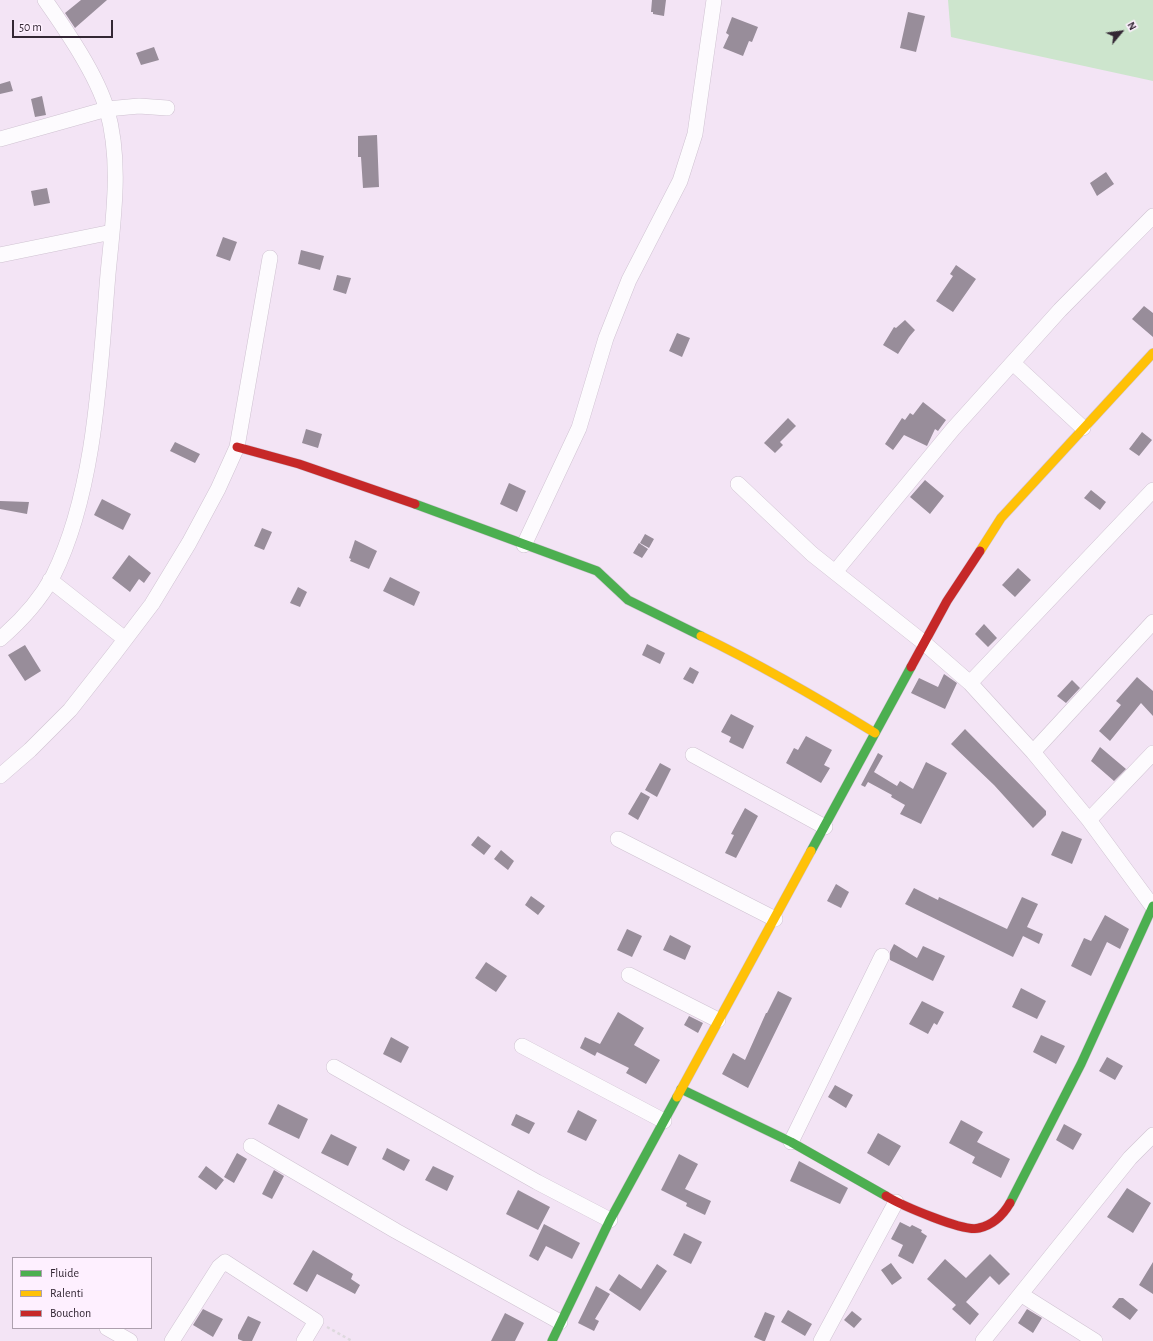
<!DOCTYPE html>
<html>
<head>
<meta charset="utf-8">
<style>
	body { margin:0 }
	#map { position:relative; width:1153px; height:1341px; overflow:hidden; background:#f3e4f5; font-family:"Alegreya Sans",sans-serif }
	canvas { display:block }
	.legend { position:absolute; left:12px; top:1257px; width:140px; height:72px; box-sizing:border-box; background:#fef0ff; border:1px solid #ada0ae; margin:0; padding:5px 7px; list-style:none; font-size:12px; color:#332734 }
	.legend li { display:flex; align-items:center; gap:8px; height:20px }
	.legend b { width:20px; border:1px solid #ada0ae }
	.north { position:absolute; left:1101px; top:12px; width:40px; height:40px; -webkit-text-stroke:3px #fef0ff; paint-order:stroke; rotate:61deg; font-size:11px; font-weight:700; line-height:16px; text-align:center; color:#332734 }
	.north::after { content:''; display:block; margin:auto; width:14px; height:18px; background:#332734; clip-path:polygon(50% 0,100% 100%,50% 72%,0 100%) }
	.scale { position:absolute; left:12px; top:20px; width:101px; height:18px; box-sizing:border-box; border:2px solid #332734; border-top:0; padding-left:5px; font-size:12px; line-height:14px; white-space:nowrap; color:#332734; -webkit-text-stroke:3px #fef0ff; paint-order:stroke }
</style>
</head>
<body>
<div id="map">
<canvas width="1153" height="1341"></canvas>
<ul class="legend">
<li><b style="height:5px;background:#4caf50"></b>Fluide</li>
<li><b style="height:5px;background:#ffc107"></b>Ralenti</li>
<li><b style="height:5px;background:#c62828"></b>Bouchon</li>
</ul>
<div class="north">N</div>
<div class="scale">50 m</div>
</div>
<script>
const context = document.querySelector('canvas').getContext('2d');
context.lineJoin = 'round';
function fillPath(path, color) { context.fillStyle = color; context.fill(path, 'evenodd'); }
function stroke(path, color, width, dash) { context.strokeStyle = color; context.lineWidth = width; context.lineCap = dash ? 'butt' : 'round'; context.setLineDash(dash || []); context.stroke(path); }
fillPath(new Path2D(`
	M948,0H1153V81L951,37Z`), '#cde5cd');
fillPath(new Path2D(`
	M81,0H107L75,28L65,13Z
	M652,0H666L664,16L653,14V12H651Z
	M908,12L925,16L916,52L900,48Z
	M732,17L758,27L752,42L749,41L743,56L723,48L729,35L726,33Z
	M154,47L159,60L141,65L136,53Z
	M10,81L13,91L0,94V84Z
	M42,96L46,115L35,117L31,99Z
	M377,135L379,187L363,188L361,157H358V136Z
	M1106,172L1114,184L1097,196L1090,183Z
	M47,188L50,203L34,206L31,191Z
	M223,237L237,242L230,261L216,256Z
	M301,250L324,256L320,270L298,264Z
	M956,265L976,279L953,312L936,301L953,276L950,274Z
	M337,275L351,278L346,294L333,290Z
	M1144,306L1153,313V337L1132,319Z
	M905,320L915,330L909,337L898,354L883,345L894,327L896,328Z
	M677,333L690,338L682,357L669,351Z
	M923,402L946,420L938,431L935,429L927,446L904,435L893,450L885,444L902,418L905,420L910,413L913,415Z
	M788,418L796,426L780,442L783,445L775,453L764,443Z
	M306,429L322,434L318,448L302,443Z
	M1142,432L1152,440L1139,456L1129,449Z
	M175,442L200,454L195,463L170,451Z
	M925,480L944,496L930,514L910,497Z
	M509,483L526,491L517,512L500,504Z
	M1091,490L1106,502L1100,510L1084,498Z
	M102,499L131,514L123,530L94,515Z
	M0,501L29,502L27,514L0,509Z
	M262,528L272,532L264,550L254,546Z
	M645,534L654,539L649,548L640,543Z
	M355,540L377,551L369,569L350,561L351,559L349,558Z
	M639,543L648,549L642,558L633,553Z
	M129,555L151,573L144,583L139,579L130,592L112,578Z
	M1018,568L1031,580L1015,597L1002,585Z
	M390,577L420,592L414,606L383,591Z
	M298,587L307,592L300,607L290,603Z
	M984,624L997,638L988,647L975,634Z
	M647,644L665,653L660,664L642,655Z
	M25,645L41,671L25,681L8,655Z
	M690,667L699,672L693,684L683,679Z
	M944,674L957,683L945,709L911,693L919,678L938,687Z
	M1137,677L1153,691V716L1141,703L1110,741L1099,731L1121,705L1116,701Z
	M1072,680L1080,688L1066,703L1057,696Z
	M731,714L754,726L743,749L729,742L731,737L721,732Z
	M965,729L1046,811V815L1033,828L994,785L951,744Z
	M806,736L832,750L824,765L830,768L821,783L786,763L794,748L798,750Z
	M1100,747L1126,769L1114,781L1091,761Z
	M878,753L883,756L874,772L897,786L900,781L913,789L926,762L947,773L921,824L900,814L905,805L891,797L892,795L868,782L865,787L861,785Z
	M660,763L671,769L657,797L645,790Z
	M641,792L650,797L638,820L628,814Z
	M745,808L758,816L736,858L725,853L734,835L731,834Z
	M1062,831L1082,839L1072,864L1051,855Z
	M478,836L491,846L484,855L471,845Z
	M501,850L514,861L508,870L494,859Z
	M836,884L849,892L841,908L827,901Z
	M914,888L938,900L939,897L1007,929L1022,897L1038,904L1027,927L1043,934L1039,944L1023,936L1013,957L905,904Z
	M531,896L545,906L538,915L525,905Z
	M1105,915L1129,929L1120,949L1107,942L1091,976L1071,966L1084,938L1091,941Z
	M627,929L642,936L632,957L617,950Z
	M670,935L691,946L685,960L663,950Z
	M894,944L917,958L923,946L945,956L933,981L890,960V952Z
	M486,962L507,976L496,992L475,978Z
	M1021,988L1046,1001L1037,1019L1012,1007Z
	M778,991L792,998L748,1088L722,1074L733,1053L745,1060L766,1013H767Z
	M922,1001L944,1012L937,1025L934,1023L928,1034L909,1024Z
	M618,1012L644,1028L634,1045L660,1060L646,1084L626,1073L629,1068L597,1052L595,1056L580,1048L585,1037L600,1044Z
	M689,1016L703,1023L698,1033L684,1025Z
	M1041,1035L1065,1046L1056,1064L1033,1052Z
	M391,1037L409,1047L401,1063L383,1054Z
	M1107,1057L1123,1066L1115,1080L1099,1071Z
	M835,1085L853,1095L846,1108L828,1097Z
	M278,1104L308,1119L299,1139L268,1124Z
	M578,1110L597,1120L586,1141L567,1132Z
	M516,1114L535,1123L529,1134L511,1125Z
	M961,1120L983,1132L977,1142L1010,1159L1001,1178L972,1163L975,1157L949,1143Z
	M1064,1124L1082,1134L1073,1150L1056,1140Z
	M878,1133L901,1146L889,1166L867,1153Z
	M331,1134L357,1147L348,1166L321,1153Z
	M387,1148L410,1160L404,1171L382,1159Z
	M237,1153L247,1159L234,1183L224,1177Z
	M679,1154L698,1164L685,1189L711,1201L705,1215L686,1206L687,1203L661,1190Z
	M799,1161L848,1188L840,1204L790,1181Z
	M206,1166L224,1180L216,1190L198,1177Z
	M433,1166L454,1176L447,1191L425,1180Z
	M274,1170L284,1176L272,1199L262,1194Z
	M1127,1188L1151,1203L1133,1233L1107,1217Z
	M518,1190L550,1207L538,1230L506,1214Z
	M900,1222L910,1227L912,1225L922,1230L921,1232L927,1236L913,1264L898,1256L903,1245L891,1239Z
	M544,1224L580,1243L572,1259L546,1246L538,1261L529,1256Z
	M684,1233L702,1242L691,1264L673,1255Z
	M313,1250L353,1274L351,1279L360,1285L355,1294L317,1274L307,1292L293,1284Z
	M990,1254L1010,1274L999,1285L990,1276L966,1302L979,1314L970,1325L952,1309L956,1305L927,1279L945,1259L966,1278Z
	M1153,1262V1294L1139,1285Z
	M891,1263L902,1278L892,1285L881,1270Z
	M657,1264L667,1271L640,1311L609,1290L619,1274L641,1289Z
	M596,1286L610,1294L595,1319L599,1321L594,1331L578,1323Z
	M1119,1298H1123L1138,1310L1130,1320L1112,1307Z
	M203,1309L223,1319L213,1337L193,1325Z
	M1027,1309L1042,1318L1033,1333L1018,1323Z
	M788,1310L812,1324L805,1336L781,1322Z
	M852,1311L862,1319L854,1328L844,1320Z
	M765,1312L775,1316L765,1341H763L754,1337Z
	M505,1313L524,1323L515,1341H491Z
	M248,1316L261,1322L252,1341H243L238,1339V1335Z`), '#988d9a');
const street = new Path2D(`
	M0,139L107,109L139,106L167,108
	M0,255L112,232
	M1013,363L1083,428
	M738,484L812,554L923,642L970,683L1033,752L1089,820L1153,907
	M524,545L579,428L606,338L629,280L680,181L695,134L714,0
	M835,572L953,429L1060,310L1153,216
	M50,580L125,639
	M0,639C21,621 40,600 53,576C96,490 100,369 108,274C113,221 122,162 107,110C97,75 66,30 45,0
	M970,683L1153,490
	M1033,752L1153,622
	M693,755L825,827
	M0,776L30,750L70,710L114,654L152,604L189,543L218,489L237,447L270,258
	M1089,820L1153,753
	M618,839L775,919
	M629,975L718,1020
	M522,1046L664,1121
	M334,1067L537,1182L610,1220
	M791,1142L882,956
	M251,1146L396,1231L560,1322
	M1022,1295L1095,1341
	M107,1328L130,1341
	M172,1341L219,1267L225,1262L316,1321L304,1341
	M821,1341L896,1202
	M983,1341L1130,1158L1153,1135`);
const fast = new Path2D(`
	M415,504L597,571L628,600L701,636
	M811,851L911,667
	M681,1089L791,1142L886,1196
	M1010,1203L1081,1064L1153,906
	M552,1341L610,1220L677,1097`);
const slow = new Path2D(`
	M980,551L1001,518L1153,353
	M701,636C761,665 818,698 875,733
	M677,1097L811,851`);
const jam = new Path2D(`
	M237,447L299,464L415,504
	M911,667L947,601L980,551
	M886,1196C901,1205 965,1233 979,1228C993,1225 1003,1215 1010,1203`);
stroke(street, '#cfc2d1', 16);
stroke(fast, '#cfc2d1', 10);
stroke(slow, '#cfc2d1', 10);
stroke(jam, '#cfc2d1', 10);
stroke(new Path2D(`
	M327,1327L352,1341`), '#ded9de', 2.5, [3, 3]);
stroke(street, '#fdfbfe', 15);
stroke(fast, '#4caf50', 9);
stroke(slow, '#ffc107', 9);
stroke(jam, '#c62828', 9);
</script>
</body>
</html>
